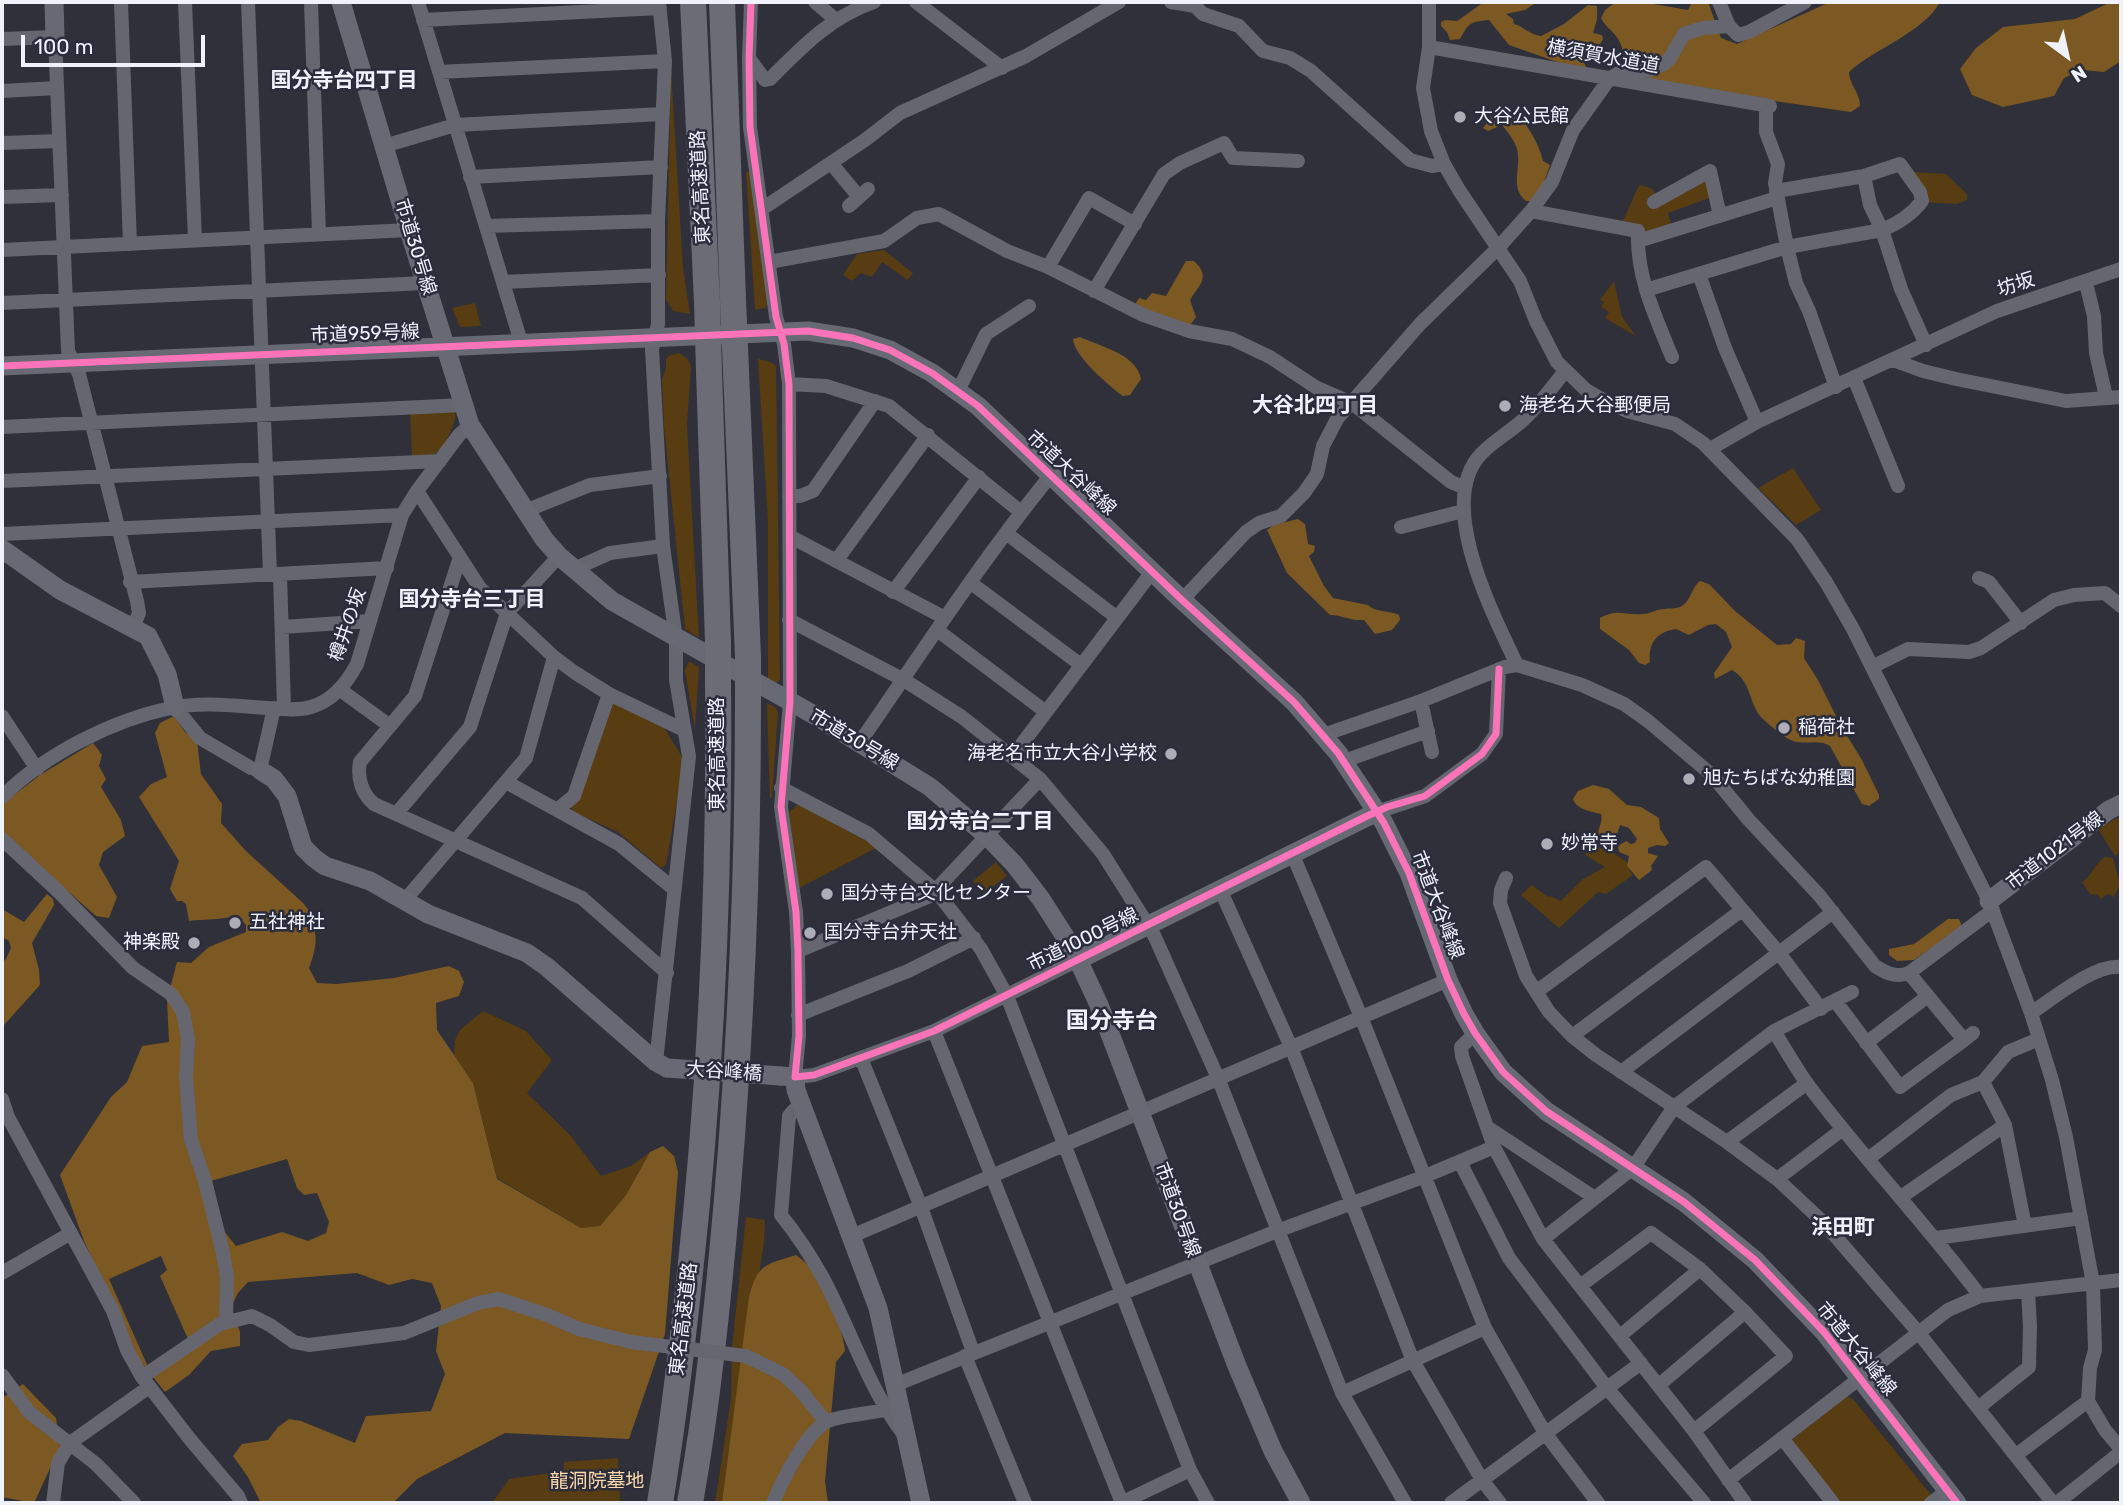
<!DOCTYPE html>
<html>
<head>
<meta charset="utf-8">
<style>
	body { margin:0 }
	#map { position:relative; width:2123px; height:1505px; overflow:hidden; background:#2f3039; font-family:Rubik,sans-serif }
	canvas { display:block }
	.frame { position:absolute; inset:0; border:4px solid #eff1fb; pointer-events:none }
	.north { position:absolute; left:2032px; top:21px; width:70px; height:70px; -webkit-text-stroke:5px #2b2d3d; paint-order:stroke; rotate:147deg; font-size:19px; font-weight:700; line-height:28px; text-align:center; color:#eff1fb }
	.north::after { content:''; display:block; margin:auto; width:24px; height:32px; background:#eff1fb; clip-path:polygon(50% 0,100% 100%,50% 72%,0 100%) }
	.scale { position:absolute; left:21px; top:35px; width:184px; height:32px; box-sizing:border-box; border:4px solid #eff1fb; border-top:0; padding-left:9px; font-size:21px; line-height:24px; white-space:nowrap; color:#eff1fb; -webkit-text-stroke:5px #2b2d3d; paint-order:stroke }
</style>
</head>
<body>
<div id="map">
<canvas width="2123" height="1505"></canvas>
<div class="frame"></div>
<div class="north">N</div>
<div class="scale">100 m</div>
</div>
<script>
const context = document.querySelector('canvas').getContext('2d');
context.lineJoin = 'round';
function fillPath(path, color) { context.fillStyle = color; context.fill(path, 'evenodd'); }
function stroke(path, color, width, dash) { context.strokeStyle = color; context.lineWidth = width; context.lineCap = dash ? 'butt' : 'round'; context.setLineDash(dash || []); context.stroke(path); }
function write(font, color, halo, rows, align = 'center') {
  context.font = font + ' Rubik,"Noto Sans JP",sans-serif'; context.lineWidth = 5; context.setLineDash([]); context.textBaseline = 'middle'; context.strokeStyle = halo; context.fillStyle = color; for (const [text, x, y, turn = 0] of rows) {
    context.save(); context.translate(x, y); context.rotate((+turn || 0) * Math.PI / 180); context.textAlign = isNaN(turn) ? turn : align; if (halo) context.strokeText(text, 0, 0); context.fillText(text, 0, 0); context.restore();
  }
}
fillPath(new Path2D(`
	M671,69L683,268L690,314L673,311L666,299Z
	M746,172H751L768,304L765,308L755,310Z
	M1912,172L1946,174L1967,194V200L1957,204L1925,202Z
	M1708,179L1712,197L1668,213L1672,227L1649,234L1634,223L1623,221L1639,185L1651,188L1658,196Z
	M884,250L913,273L908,280L882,262L872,277L861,273L852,281L843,275L857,254Z
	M1614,281L1622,317L1636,336L1605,318L1609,312L1601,307L1604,302L1600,300Z
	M475,303L481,326L460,327L452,308Z
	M679,353L687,358L691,366L687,425L699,638L685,629L664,426L662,380L666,368V359L670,355Z
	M758,359L771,362L776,366L780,674V680L775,684L768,680V521Z
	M455,411C458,421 444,448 436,453C429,457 419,455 412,456L410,413Z
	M1793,468L1821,510L1796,525L1758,488Z
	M689,661L699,667L695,730L685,670Z
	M618,703L662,724L684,760L666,865L661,868L618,832L572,811L571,804L612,704Z
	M767,703L775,707L778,712L772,798H770Z
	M800,803L873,843L878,847L799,888L789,812Z
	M2121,816V851L2115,856L2098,829Z
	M1590,845L1608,850L1627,862L1629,870L1633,875L1606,894L1598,892L1559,928L1521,895L1532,885L1548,897L1550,896L1561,901L1583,879L1605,867L1585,855Z
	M2105,857L2113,858L2120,884L2114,897L2108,894L2101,899L2098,895L2090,894L2082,882C2093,875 2094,864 2105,857Z
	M996,862L1007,876L983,894L973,881Z
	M483,1011L526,1031L552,1060L527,1093L570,1135L601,1176L631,1166L650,1152L626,1195L600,1226L581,1228L497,1178L473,1083L454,1055L455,1040L460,1030Z
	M746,1217L765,1220L764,1242L725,1503H715L731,1399L732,1348Z
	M1847,1396L1853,1399L1931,1495L1924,1503H1840L1793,1444V1439Z
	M618,1458L620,1503H492L509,1479L564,1471V1462Z`), '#583c12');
fillPath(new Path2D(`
	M1484,2H1537L1525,10L1506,14L1513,19L1514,24C1524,26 1527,34 1541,36L1564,24L1588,5L1597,6V19L1593,33L1602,35L1603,39L1597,49L1582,50L1573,40L1567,41L1562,50L1567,53L1579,50L1586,67L1583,71L1509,45L1489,20C1469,22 1469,23 1460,39L1450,40L1447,32L1441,26V22L1445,20L1457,21Z
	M1616,2H1642L1688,10L1692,2H1708L1721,38L1737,44L1830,2H1940C1924,32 1874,49 1849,72C1850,87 1860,92 1860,106L1851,112L1629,80C1625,66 1625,47 1616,36C1610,29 1605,26 1601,18L1605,10Z
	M2111,2H2121V61L2104,72L2083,70L2064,78L2054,96L2003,107L1972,95L1960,69L1976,48L2003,27L2075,19Z
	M1504,105C1521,111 1540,144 1543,161L1550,165L1544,182L1533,201H1526C1509,187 1522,168 1517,149C1515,141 1507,131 1502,125L1488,131L1483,128C1490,120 1495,110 1504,105Z
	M1186,261H1194C1211,277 1200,284 1190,300L1196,317L1191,324H1181L1134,306L1139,298L1146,300L1152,293L1166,296Z
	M1080,337C1099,346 1137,354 1141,379L1130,395L1123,396C1109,386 1074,356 1073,339Z
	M1298,519L1305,524L1308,544L1315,546L1314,552L1309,556L1324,586L1333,598L1368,605C1376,613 1389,610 1399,615L1400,620L1392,630L1375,634L1364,620C1350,621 1339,614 1330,615L1287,573L1267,530L1274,525Z
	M1700,581L1709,584L1735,611L1777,645L1791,644L1796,638L1805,641L1804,658L1818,680L1841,726L1862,760L1879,795V799L1869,806L1862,804L1830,746C1817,737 1801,748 1787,738C1779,733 1768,724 1761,717C1748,702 1752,682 1732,670L1715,679L1714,673L1732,647L1726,632L1716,624L1708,625L1689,635L1676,629C1656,632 1648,644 1650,662L1645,665L1639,663L1629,650L1600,629V618C1619,608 1625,616 1643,614C1650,614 1657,609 1664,609C1670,608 1675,609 1680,607C1691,602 1691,588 1700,581Z
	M174,716L185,732L197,741L201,774L222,804L221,823L246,851L303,903L311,913L310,921C320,935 315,952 309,968L317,983L337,984L394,978L449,966L459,971L464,982L459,996L436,1003L437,1030L473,1083L497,1179L581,1228L600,1226L626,1195L650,1152L663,1146L674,1156L678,1172L665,1334L629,1439L505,1433L417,1479L393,1503H261L248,1477L233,1456L242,1444L268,1440L278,1427L289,1419L301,1421L355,1443L366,1416L431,1411L445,1374L436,1351L441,1306L432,1283L412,1279L389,1285L357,1273L248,1282L238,1293L231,1307L240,1332V1346L211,1351L189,1375L165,1392L138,1358L84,1241L60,1175L111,1097L127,1082L142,1046L169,1042L167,1000L177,962L191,963L209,947L246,932V925L237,915C225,920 204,919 189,921L186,904L182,901H177L170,889L179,861L139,797L151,784L167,777L155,733L160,723ZM287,1159L297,1188L304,1195L317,1193L329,1222L326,1233L308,1241L282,1232L236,1246L216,1221L204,1183ZM161,1256L167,1270L160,1276L188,1339L149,1369L109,1279Z
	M93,743L102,755L99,766L106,779L101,787L121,820L125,836L103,852L99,865L117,897L109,918L96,916L2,833V807L5,802L40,775Z
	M1593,785L1609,789L1627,805L1641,807L1659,818L1660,829L1669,843L1665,846L1657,845L1648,848V853L1658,856L1651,866L1652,870L1639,880L1627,866L1629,856L1619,852L1618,846L1626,841L1631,844L1635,843L1637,839L1629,828L1620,825L1616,837L1607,840L1598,836C1598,827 1603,823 1601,814C1590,811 1577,810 1573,799L1578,791Z
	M47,894L53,899L54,905L32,943L39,970L40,985L4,1025H2V963L6,959L11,948L9,941L2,937V909L24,922Z
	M1948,919H1959L1962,927L1914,960L1897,961L1889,955V949L1914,944Z
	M796,1255C805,1262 814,1269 819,1279C829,1294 844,1334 845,1351L836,1362L825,1481L828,1503H722L749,1297C758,1263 765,1265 796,1255Z
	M23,1384L56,1418L60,1447L34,1503L2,1497V1398Z`), '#7c5823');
stroke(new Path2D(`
	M121,2L130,244
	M185,2L195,240
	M248,2L270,574
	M311,2L319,234
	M418,2L521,342
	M751,2L749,58L750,127L776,317L784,344L789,384L790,702L781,807L796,912L798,951L799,1036L795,1077L814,1075L934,1031L1078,960
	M815,2L836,20
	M916,2L1002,68
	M1171,2L1195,6L1203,14L1239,26L1263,51L1290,58L1311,71L1410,160L1432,166L1444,164
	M1429,2V47L1423,88L1431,131L1444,164L1459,190L1520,281L1536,321L1557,362L1586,390L1605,401L1627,411L1675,424L1703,443L1797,539L1826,582L1853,629L1989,901L2031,1013L2052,1080L2066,1137L2093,1284L2095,1350L2090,1368L2088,1401L2105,1430L2121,1449
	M1719,2L1729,26L1738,35L1749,32L1805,2
	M423,20L660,8
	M2,39L55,37L68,351L79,374L137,601L139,613L133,628
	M1429,47L1770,106
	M749,58L765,80L770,79C803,46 829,18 874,2
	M439,72L665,61
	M2,91L57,88
	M1766,105V132L1778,164L1775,183L1787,247L1796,283L1809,311L1836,387
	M2,143L59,141
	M384,146L455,125L662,114
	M831,163L859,197
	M1864,176L1870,205L1882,230L1901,289L1926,345
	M470,177L661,167
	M2,197L62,195
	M1654,202L1710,171L1720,216
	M849,206L868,189
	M762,209L865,140L900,113L1026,56L1119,2
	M1531,211L1638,231C1636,276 1655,316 1672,357
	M486,226L658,221
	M1638,241L1777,198
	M2,250L409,230
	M769,262L884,241L917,218L939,214L1007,251L1048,267L1143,315L1189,331L1232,339L1270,357L1317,388L1352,403L1451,482L1463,487
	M1048,267L1089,198L1135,224
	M1699,274L1725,348L1757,422
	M503,282L659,275
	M2086,283L2094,316L2096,353L2106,397
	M1646,290L1787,247L1882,230C1897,224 1912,214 1922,201L1920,192L1900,164L1864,176L1776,191
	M1094,291L1164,174L1180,163L1224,143L1233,158L1298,161
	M2,303L425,283
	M1893,360L1923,371L1956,379L2066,401L2121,397
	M1854,378L1898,486
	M789,384L826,386L889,406L1021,512
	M958,391L986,334L1029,306
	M2,427L463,405
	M1710,449L1757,422L1997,311L2121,269
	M2,481L440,461
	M417,491L480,588L554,657L574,672L609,694L684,730
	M789,496H800L813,491L875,401
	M525,511L590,485L660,476
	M1401,527L1463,511
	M1006,533L1116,617
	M2,534L402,515
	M791,537L945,618
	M460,557L415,696L360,762C357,778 362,794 374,804L582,898L667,973
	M836,561L928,435
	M574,569L610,553L663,546
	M280,574L284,709
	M1979,578L1989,582L2021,623
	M130,582L387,568
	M971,583L1081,665
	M893,592L979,477
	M1182,600L1246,532L1259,523L1281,516L1304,493L1317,474L1323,446L1337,419L1420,324L1498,248L1531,211L1552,182L1573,130L1610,78L1623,71L1649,70L1664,64L1670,58L1684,34L1703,28L1729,26
	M789,620L904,680L962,717L1040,779L1103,854L1154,935L1218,1078L1342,1393L1405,1503
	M282,627L370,621
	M937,630L1046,712
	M1517,665C1493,614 1435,503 1481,454C1493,441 1510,432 1523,420C1539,405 1551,389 1565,371
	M1872,667L1908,649L1969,652L1981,648L2054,600L2074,595L2105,593L2121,606
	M339,689L390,726
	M1421,701L1432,752
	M175,707L200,738L251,768L260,770L274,708
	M2,716L37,769
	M1323,735L1421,701L1505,667L1517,665L1582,685L1624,704L1648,721L1712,775L1748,819L1819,895L1875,966C1886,973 1896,978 1909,973L1993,910
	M860,742C922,652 982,560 1051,475
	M1012,757L1152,572
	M1344,761L1428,731
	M506,782L619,844L674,889
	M781,788L869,834L936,891L981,949L1007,996L1190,1470L1208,1503
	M2,797C44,755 112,720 171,708C202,701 237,706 268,708C281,709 298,711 311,707C332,701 347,683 357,664L402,515L417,491L459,435L470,425
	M557,810L574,796L609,694
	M1377,812L1425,796L1482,754L1496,734L1499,669
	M396,814L470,727L507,613L559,556
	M2,839L59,892L133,968L171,994L183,1012L188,1039L186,1078L191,1140L205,1181L223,1253L227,1277L226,1321
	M1292,853L1361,1017L1485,1328L1545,1433L1598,1503
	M1506,878L1501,890L1500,903L1526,976L1549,1012L1572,1036L1596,1055L1727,1142L1777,1179L1823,1222L1918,1332L2053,1503
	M1220,889L1291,1047L1413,1361L1482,1480L1500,1503
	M405,900L526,758L554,657
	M798,951L930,896L1040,779
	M1909,973L1964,1040L1973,1033
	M1536,992L1706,867L1779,953L1821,1009
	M1836,1002L1900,1087L1964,1040
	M2031,1013C2054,998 2094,964 2121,967
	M798,1015L908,971L974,938
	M934,1031L1122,1503
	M1774,1031C1785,1049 1796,1068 1808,1085C1863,1158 1926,1224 1980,1296
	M1475,1033L1461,1047L1462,1056L1494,1147L1543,1239L1694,1431L1745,1503
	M1572,1036L1742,910
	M1866,1043L1928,996
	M861,1058L921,1207L973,1352
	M656,1062L689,756L676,680V639L663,546L652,349L658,324V221L665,61L659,2
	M1621,1072L1833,912
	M2,1099L8,1117L113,1311L127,1350L142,1377L189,1438L238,1496L241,1503
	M801,1106L794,1110L789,1116L781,1215C797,1235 811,1256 823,1278C851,1330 868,1388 904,1435
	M1487,1127L1595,1198
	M1727,1142L1807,1083
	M1868,1159L1951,1095L1983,1082
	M1460,1162L1509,1258L1607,1388L1704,1503
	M1777,1179L1843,1129
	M1901,1197L2005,1125
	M2025,1226L2005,1125L1983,1082L2008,1052L2039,1039
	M852,1236L1448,980
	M1936,1238L2081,1218
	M1543,1239L1633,1168L1674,1107L1774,1031L1852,992
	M2,1273L71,1233
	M1580,1286L1651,1233L1700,1269L1745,1312L1786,1356L1694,1431
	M1620,1336L1700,1269
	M746,1356L783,1374L801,1391L826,1422
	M965,1356L1025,1503
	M2,1375L29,1412L96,1464L134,1503
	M142,1377L220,1324L252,1316L270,1325L294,1342L309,1345L404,1333L478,1303L499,1299L547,1315L579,1329L631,1342
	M895,1385L1277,1231L1423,1177L1494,1147
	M1659,1385L1745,1312
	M1342,1393L1485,1328
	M1978,1408L2029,1367L2030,1326L2028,1291
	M1782,1438L1833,1503
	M2016,1455L2088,1401
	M1728,1480L1948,1310L1980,1296L2121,1280
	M53,1503L58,1463L70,1443L149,1387
	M773,1503C782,1481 805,1434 826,1422C836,1416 872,1413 885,1410
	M1121,1503L1190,1470
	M1451,1503L1641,1363
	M1931,1503L1947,1491
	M2057,1503L2121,1452`), '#656670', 14);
stroke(new Path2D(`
	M54,2L55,37
	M341,2L409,230L470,425L544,539L559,556L612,601L816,716L930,787L987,836L1015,865L1041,899L1073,949L1099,1005L1237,1366L1273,1451L1301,1503
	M2,366L808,331L853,338L890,350L932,373L978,406L1182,600L1294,702L1338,753L1384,823L1409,873L1448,980L1464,1014L1475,1033L1503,1072L1546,1111L1684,1202L1755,1260L1824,1332L1957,1503
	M2,549L60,590L148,636L167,674L175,707
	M260,770L274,779L287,796L303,847L314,858L325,866L370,881L428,914L527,953L547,967L656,1062L667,1068
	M1989,901L2109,810L2121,804
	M1078,960L1377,812
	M781,1076L795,1077L796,1090L878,1308L921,1503`), '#676974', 19);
stroke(new Path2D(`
	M693,2L707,302
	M722,2L733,299
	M709,371L718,642
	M736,371L748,657
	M660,1503C672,1430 681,1356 689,1282C711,1083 720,883 718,683
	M690,1503C708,1402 718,1301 727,1199C741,1034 748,869 748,703`), '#6b6c75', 26);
stroke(new Path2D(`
	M631,1342L746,1356`), '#656670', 14);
stroke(new Path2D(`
	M667,1068L781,1076`), '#676974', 19);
stroke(new Path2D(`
	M733,299L736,371
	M707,302L709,371
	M718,642V683
	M748,657V703`), '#6b6c75', 26);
stroke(new Path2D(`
	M751,2L749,58L750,127L776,317L784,344L789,384L790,702L781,807L796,912L798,951L799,1036L795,1077L814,1075L934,1031L1365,817L1387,807L1425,796L1482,754L1496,734L1499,669
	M2,366L808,331L853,338L890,350L932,373L978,406L1182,600L1294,702L1338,753L1384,823L1409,873L1448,980L1464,1014L1475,1033L1503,1072L1546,1111L1684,1202L1755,1260L1824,1332L1957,1503`), '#fb73b8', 7);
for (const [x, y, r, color] of [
	[1460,117,7,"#acadb7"],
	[1505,406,7,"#acadb7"],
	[1784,728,7,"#acadb7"],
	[1171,754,7,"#acadb7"],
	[1689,779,7,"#acadb7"],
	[1547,844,7,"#acadb7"],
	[827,894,7,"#acadb7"],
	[235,923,7,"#acadb7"],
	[810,933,7,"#acadb7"],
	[194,943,7,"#acadb7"]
]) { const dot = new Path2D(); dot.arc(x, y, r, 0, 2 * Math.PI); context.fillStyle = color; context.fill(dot); stroke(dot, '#2b2d3d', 2.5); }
write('19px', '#eff1fb', '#2b2d3d', [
	["横須賀水道道",1603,57,10],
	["東名高速道路",701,187,-93],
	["市道30号線",415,247,73],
	["坊坂",2016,285,-18],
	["市道959号線",365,334,-2],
	["市道大谷峰線",1071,473,43],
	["樽井の坂",348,625,-71],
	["市道30号線",854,740,31],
	["東名高速道路",718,754,-90],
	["市道1021号線",2055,851,-37],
	["市道大谷峰線",1437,905,69],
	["市道1000号線",1083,940,-26],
	["大谷峰橋",724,1072,4],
	["市道30号線",1177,1210,70],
	["東名高速道路",684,1319,-83],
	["市道大谷峰線",1856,1349,51]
]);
write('19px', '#eff1fb', '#2b2d3d', [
	["大谷公民館",1474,117],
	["海老名大谷郵便局",1519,406],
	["稲荷社",1798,728],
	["海老名市立大谷小学校",1157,754,"right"],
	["旭たちばな幼稚園",1703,779],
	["妙常寺",1561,844],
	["国分寺台文化センター",841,894],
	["五社神社",249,923],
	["国分寺台弁天社",824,933],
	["神楽殿",180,943,"right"]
], 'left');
write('19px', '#fdd8a8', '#2b2d3d', [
	["龍洞院墓地",597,1482]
]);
write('bold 21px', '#eff1fb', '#2b2d3d', [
	["国分寺台四丁目",344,81],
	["大谷北四丁目",1315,406],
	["国分寺台三丁目",472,600],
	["国分寺台二丁目",980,822],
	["浜田町",1843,1228]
]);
write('bold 23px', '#eff1fb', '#2b2d3d', [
	["国分寺台",1112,1021]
]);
</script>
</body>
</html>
